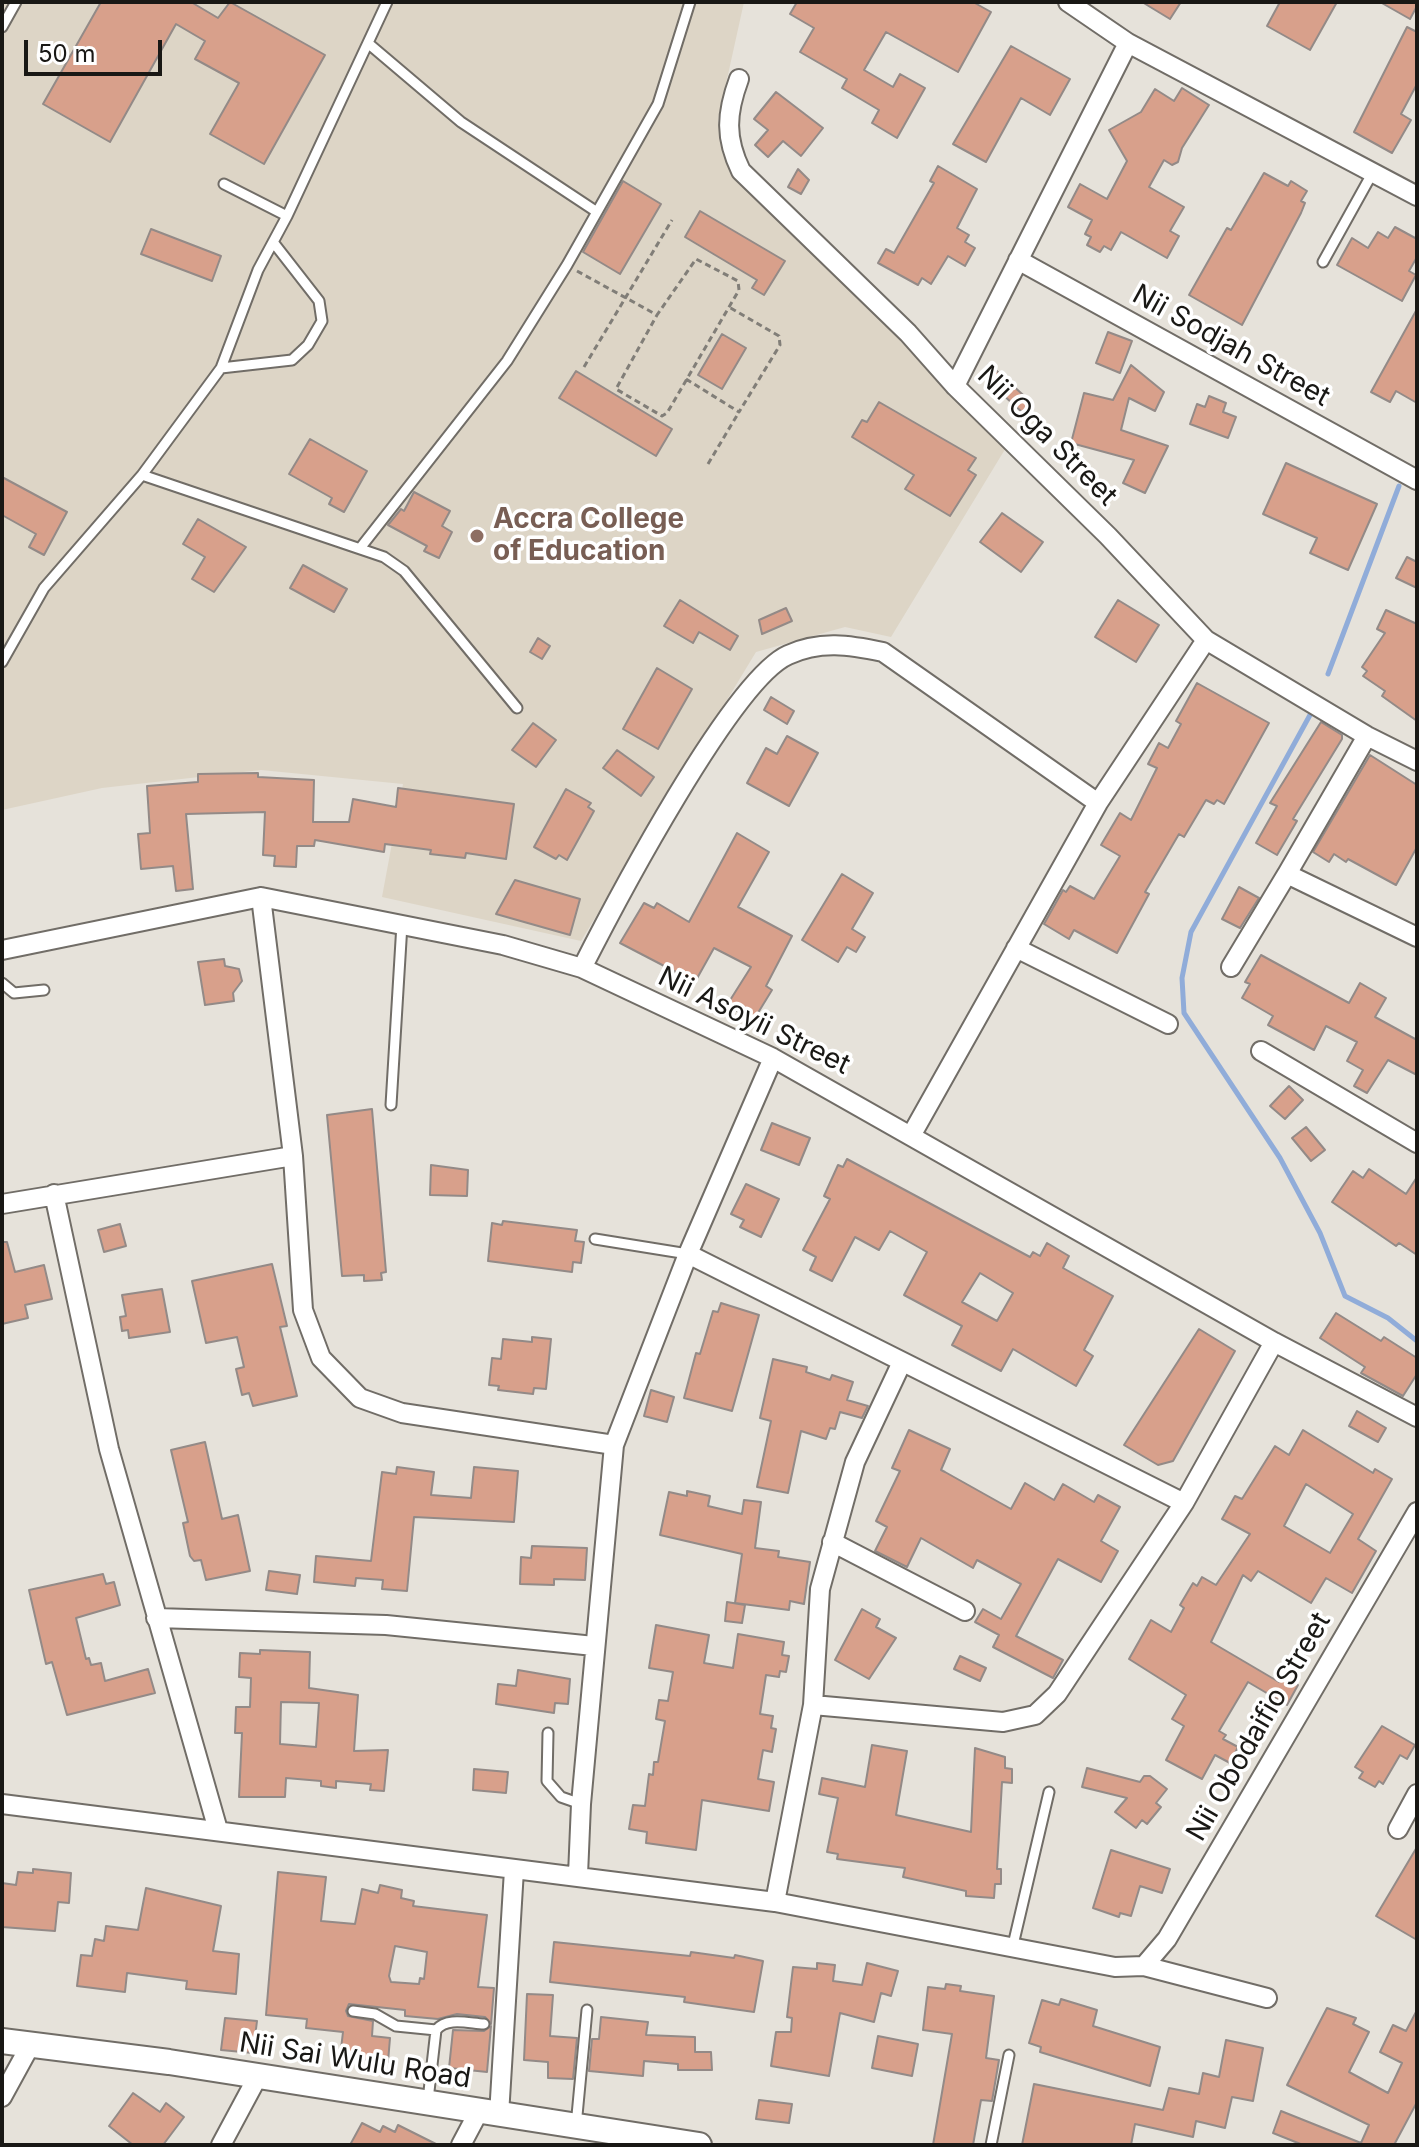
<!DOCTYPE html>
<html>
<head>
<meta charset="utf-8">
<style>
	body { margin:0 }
	#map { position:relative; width:1419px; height:2147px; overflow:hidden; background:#e6e2da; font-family:Inter,sans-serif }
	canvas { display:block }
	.frame { position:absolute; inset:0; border:4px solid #191815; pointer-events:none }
	.scale { position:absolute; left:24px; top:40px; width:138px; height:36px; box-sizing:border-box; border:4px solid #191815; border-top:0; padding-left:10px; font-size:24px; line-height:28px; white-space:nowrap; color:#191815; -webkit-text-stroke:6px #fff; paint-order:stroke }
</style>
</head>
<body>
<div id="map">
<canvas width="1419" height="2147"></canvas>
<div class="frame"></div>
<div class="scale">50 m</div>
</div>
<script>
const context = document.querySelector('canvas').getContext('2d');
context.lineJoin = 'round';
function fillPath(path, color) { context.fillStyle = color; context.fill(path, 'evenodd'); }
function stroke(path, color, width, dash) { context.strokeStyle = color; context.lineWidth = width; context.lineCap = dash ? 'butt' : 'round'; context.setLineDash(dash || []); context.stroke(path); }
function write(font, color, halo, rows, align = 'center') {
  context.font = font + ' Inter,sans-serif'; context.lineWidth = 7; context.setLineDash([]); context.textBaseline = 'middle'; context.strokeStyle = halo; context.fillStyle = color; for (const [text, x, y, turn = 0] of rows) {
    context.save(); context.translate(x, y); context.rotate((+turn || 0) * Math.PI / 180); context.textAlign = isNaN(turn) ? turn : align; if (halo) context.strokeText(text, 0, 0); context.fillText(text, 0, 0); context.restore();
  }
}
fillPath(new Path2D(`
	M2,2H744L718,120L723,155L1007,446L891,637L845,627L756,652L581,941L382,897L403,784L261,770L102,788L2,810Z`), '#ddd5c6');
stroke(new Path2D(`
	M1328,674L1399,486
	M1310,715L1191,932L1182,978L1184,1013L1280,1158L1320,1233L1345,1296L1388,1318L1417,1341`), '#90acd9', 5);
const building = new Path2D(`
	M101,2H191L218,18L230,2L325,55L264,164L210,134L239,83L195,59L205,41L176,24L110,142L43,104Z
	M797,2H973L991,12L958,72L886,32L864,70L893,87L900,74L925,88L897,138L872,123L879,110L842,88L847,79L800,52L814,28L790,14Z
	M1142,2H1181L1170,19Z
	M1280,2H1337L1310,50L1267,26Z
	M1380,2H1417V6L1410,19Z
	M1407,27L1417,32V84L1401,114L1411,120L1392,153L1354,132Z
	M1011,46L1070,79L1050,115L1021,98L986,162L953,144Z
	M1182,88L1209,105L1182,148L1178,162L1172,165L1164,160L1149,187L1184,207L1170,231L1179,236L1167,258L1121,232L1111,250L1104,246L1100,252L1087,245L1091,237L1085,234L1092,220L1068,207L1080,184L1107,199L1127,161L1109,130L1141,112L1155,89L1174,101Z
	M776,92L823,128L801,156L783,141L768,157L755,145L768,130L754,119Z
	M938,166L977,189L957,228L969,235L965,242L975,248L965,266L948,256L931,284L922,278L918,285L878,263L886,249L894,253L934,183L930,181Z
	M798,169L809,180L801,194L788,187Z
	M1264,173L1288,186L1291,181L1307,191L1301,201L1305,203L1301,213L1242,325L1189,295L1227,228L1231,230Z
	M623,181L661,204L620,274L583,252Z
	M700,211L785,261L764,295L752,288L757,280L685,237Z
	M1395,227L1417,239V257L1409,271L1416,275L1402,301L1337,265L1352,238L1368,248L1378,232L1388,238Z
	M151,229L221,256L212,281L141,254Z
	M1417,309V403L1396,391L1390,402L1371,392Z
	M1108,332L1132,341L1120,373L1096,363Z
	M722,334L746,348L722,389L698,375Z
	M989,364L1032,403L1023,413L980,374Z
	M1131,365L1164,392L1155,411L1129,398L1121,430L1168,446L1145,493L1123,483L1134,460L1071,443L1084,393L1113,400Z
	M576,371L672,429L656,456L559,398Z
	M1209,396L1226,403L1223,412L1236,417L1228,438L1190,424L1197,404L1205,407Z
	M879,402L976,458L968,470L976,475L950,516L905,489L914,475L852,437L862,420L867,422Z
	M310,439L367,471L344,512L329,504L332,498L289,474Z
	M1286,463L1377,504L1348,570L1310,553L1317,538L1263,514Z
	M2,477L67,512L44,555L29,547L36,534L2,515Z
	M414,492L450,511L442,526L452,532L439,558L424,551L427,546L388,525L401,509L404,511Z
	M1002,513L1043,542L1021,572L980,542Z
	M198,519L246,547L214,592L192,579L205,557L183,544Z
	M1407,557L1417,562V588L1396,578Z
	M303,565L347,589L334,612L290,588Z
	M680,600L738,636L730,650L699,632L693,643L664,626Z
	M1118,600L1159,625L1136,662L1095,637Z
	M786,608L792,621L762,634L759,620Z
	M1386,610L1417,624V721L1382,696L1385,691L1363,676L1367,671L1362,667L1385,633L1377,629Z
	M538,638L550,646L542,659L530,652Z
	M657,668L692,689L658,749L623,729Z
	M1197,683L1269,723L1224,804L1217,800L1214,804L1206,800L1184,837L1179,834L1145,892L1149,894L1117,953L1074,930L1069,939L1044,924L1063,890L1066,892L1070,886L1094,899L1120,856L1101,845L1120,813L1131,820L1157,768L1148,764L1159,743L1168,748L1181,724L1176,721Z
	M771,697L794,711L787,724L764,710Z
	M1321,722L1342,735V739L1293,819L1297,821L1277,855L1256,843L1277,806L1270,803Z
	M533,723L556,740L536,767L512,750Z
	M787,736L818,753L789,806L747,783L766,748L777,754Z
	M617,750L654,777L641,796L603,768Z
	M1370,755L1417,785V847L1396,885L1348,859L1346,862L1334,854L1329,862L1313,852Z
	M258,773V777L314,780L313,822H349L353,799L396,807L398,788L514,804L506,859L466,853L465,858L430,854L431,850L385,844L384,852L315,840L314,846H297L296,867L274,866L275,856L263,855L265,812L186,814L193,889L176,891L173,866L141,869L138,834L150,833L147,786L198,782V774Z
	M566,789L591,803L588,807L594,811L567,860L559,855L556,859L534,847Z
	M737,833L769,852L738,907L792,936L766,986L772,990L753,1021L727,1005L751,967L714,948L695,982L620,943L644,903L654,908L657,903L689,922Z
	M842,874L873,893L852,929L865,937L856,952L847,947L838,962L802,940Z
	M515,880L580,899L570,935L496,914Z
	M1239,887L1259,898L1240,928L1222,919Z
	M1261,955L1349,1003L1360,983L1386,998L1375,1017L1417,1040V1075L1388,1060L1367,1093L1354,1086L1363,1070L1347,1061L1357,1042L1326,1026L1314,1050L1268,1025L1273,1016L1242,998L1250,984L1245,982Z
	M224,959L225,966L239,969L242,981L233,993L234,1001L205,1005L198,962Z
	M1289,1086L1303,1100L1285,1119L1270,1106Z
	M372,1109L386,1272L381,1273L382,1280L364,1281V1275L342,1276L327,1115Z
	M772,1123L810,1138L799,1165L761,1150Z
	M1306,1127L1325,1150L1311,1161L1292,1138Z
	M847,1159L1030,1257L1033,1252L1040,1256L1047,1243L1069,1256L1063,1268L1113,1296L1084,1350L1093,1356L1076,1386L1013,1349L1001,1371L952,1345L962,1326L904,1295L927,1252L890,1231L879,1250L855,1237L832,1281L810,1270L816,1257L803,1250L830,1199L824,1196L838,1165L843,1167ZM980,1273L1013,1293L997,1321L962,1302Z
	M431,1165L468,1170L467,1196L430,1195Z
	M1369,1169L1406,1194L1417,1177V1255L1399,1243L1396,1246L1332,1202L1353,1171L1363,1178Z
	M746,1184L779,1199L761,1237L740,1227L744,1220L731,1214Z
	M503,1221L577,1230L575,1241L584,1242L581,1263L573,1262L572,1272L488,1261L492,1223L502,1225Z
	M120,1224L126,1246L104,1252L98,1230Z
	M2,1242H7L15,1272L44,1265L52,1299L25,1305L28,1318L2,1324Z
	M272,1264L287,1326L280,1327L297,1396L253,1406L249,1393L242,1395L236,1369L244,1367L237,1337L206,1343L192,1281Z
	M162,1289L170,1332L129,1338L128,1330L122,1331L120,1317L126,1316L122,1295Z
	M721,1303L759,1315L732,1411L684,1398L696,1353L700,1354L713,1311L718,1312Z
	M1336,1313L1381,1341L1384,1337L1417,1358V1374L1403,1396L1361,1373L1365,1367L1320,1338Z
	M1199,1329L1235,1351L1173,1461L1158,1465L1124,1445Z
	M532,1337L551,1339L546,1389L534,1388L533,1394L498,1390L499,1386L489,1385L492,1358L501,1359L503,1339L532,1342Z
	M773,1359L807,1367L806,1372L830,1380L832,1375L853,1382L847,1400L868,1406L862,1418L840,1412L835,1429L830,1428L826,1439L801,1431L788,1493L757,1487L771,1421L760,1418Z
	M651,1390L674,1397L667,1422L644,1416Z
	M1357,1411L1386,1428L1378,1442L1349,1426Z
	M909,1430L950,1449L941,1470L945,1472L1011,1509L1025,1483L1054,1500L1063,1484L1094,1502L1098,1495L1120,1507L1101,1541L1118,1551L1101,1582L1058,1559L1016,1636L1063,1660L1053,1678L993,1647L999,1635L975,1622L983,1609L1001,1619L1021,1584L977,1560L973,1568L921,1538L907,1567L875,1551L887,1527L876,1521L900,1471L892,1468Z
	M1303,1430L1373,1473L1375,1469L1392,1479L1358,1539L1376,1551L1352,1593L1326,1578L1311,1603L1258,1571L1251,1581L1243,1575L1211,1642L1279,1682L1282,1676L1298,1685L1287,1705L1248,1682L1219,1731L1226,1735L1223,1739L1238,1747L1230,1763L1215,1755L1202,1779L1166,1760L1184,1726L1172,1719L1186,1695L1129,1659L1151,1620L1171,1632L1184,1608L1180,1605L1193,1583L1197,1586L1202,1577L1216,1585L1250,1534L1222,1519L1235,1496L1242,1499L1275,1446L1289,1455ZM1306,1484L1353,1514L1330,1553L1284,1526Z
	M205,1442L222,1519L238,1515L250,1571L206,1580L201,1560L194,1561L190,1556L183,1523L188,1522L171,1450Z
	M397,1467L434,1472L431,1495L471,1498L474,1467L518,1471L514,1522L414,1517L407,1591L382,1589L383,1580L356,1578L355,1586L314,1582L316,1556L371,1561L382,1472L396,1474Z
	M687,1491L710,1496L708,1506L742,1514L744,1500L761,1502L755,1548L779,1551L778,1557L810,1562L804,1604L790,1601L789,1610L735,1603L742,1554L660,1535L669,1492L687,1496Z
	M532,1546L587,1548L585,1580L554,1579V1585L520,1584L521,1557L531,1558Z
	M269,1571L300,1575L297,1594L266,1590Z
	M103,1574L106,1584L114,1582L120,1605L76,1618L86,1659L89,1658L91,1665L101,1663L105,1681L148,1669L155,1693L67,1715L52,1662L46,1664L29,1590Z
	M727,1602L745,1605L742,1623L725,1621Z
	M862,1609L880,1619L876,1627L896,1638L869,1679L835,1660Z
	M656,1625L709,1635L704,1663L733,1668L738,1634L784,1642L782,1655L789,1656L786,1672L780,1671L779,1677L766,1675L760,1714L773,1716L771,1728L776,1729L772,1752L763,1750L758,1779L774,1782L769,1811L702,1800L696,1850L646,1843L647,1832L629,1829L633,1805L645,1806L649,1774L653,1775L654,1762H658L665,1721L656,1719L659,1700L668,1701L673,1672L649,1668Z
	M260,1650L310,1652L309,1688L358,1695L354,1751L388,1750L384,1791L370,1790L371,1784L336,1781V1788L321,1786V1781L286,1778L285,1797H239L242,1733H235L236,1707H250L251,1678L239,1677L240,1653L260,1654ZM281,1702L319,1703L316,1747L280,1744Z
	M960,1656L986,1668L980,1681L954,1669Z
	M518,1670L570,1679L568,1704L555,1703L554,1713L496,1704L498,1684L516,1686Z
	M1382,1726L1415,1745L1407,1759L1400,1755L1383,1784L1379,1781L1375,1787L1359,1778L1363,1772L1355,1767Z
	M872,1745L907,1751L896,1815L971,1832L975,1748L1005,1757V1768L1012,1769V1783L1002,1782L997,1869H1001V1884H995L994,1898L966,1896V1891L903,1877L905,1868L837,1859L838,1854L827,1852L838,1798L819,1794L822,1778L865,1787Z
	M1087,1768L1140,1782L1144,1776H1150L1167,1789L1156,1803L1161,1807L1147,1824L1142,1820L1136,1828L1115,1812L1127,1798L1082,1787Z
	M474,1769L508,1772L506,1793L473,1790Z
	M1417,1847V1940L1376,1916Z
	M1111,1850L1170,1869L1162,1893L1140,1886L1131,1916L1120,1913L1119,1917L1093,1908Z
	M33,1869L71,1873L69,1903L58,1902L55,1931L2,1927V1883L16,1885L18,1872L33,1873Z
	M278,1872L326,1877L321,1921L355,1924L362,1889L378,1893L380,1885L402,1890L401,1898L414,1901L413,1906L487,1915L478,1987L494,1988L491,2024L485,2017L457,2014L438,2019L405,2016V2010L349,2004L346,2011L348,2016L373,2021L372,2036L390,2038L388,2062L340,2057L343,2032L306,2028L307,2019L266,2015ZM395,1946L427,1952L424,1979L420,1978L419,1984L391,1982L389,1976Z
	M146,1888L221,1906L213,1951L239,1954L236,1994L186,1989L187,1981L127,1973L125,1992L77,1986L81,1955L92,1956L95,1939L104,1941L106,1926L138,1930Z
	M554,1942L690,1956L691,1952L734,1958L735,1955L763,1961L754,2012L684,2002L685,1997L550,1982Z
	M817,1963L835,1965L833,1981L862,1985L867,1963L898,1971L891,1996L881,1993L874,2022L840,2013L829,2076L771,2066L776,2032H791L792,2018L787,2017L793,1967L817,1969Z
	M946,1984L961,1986L960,1991L994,1996L986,2058L999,2060L992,2101L981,2100L973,2145H933L952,2034L923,2030L928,1987L945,1989Z
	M527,1994L553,1995L550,2036L577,2038L573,2079L548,2078V2062L524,2060Z
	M1061,1999L1097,2010L1093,2026L1160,2047L1150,2086L1040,2052L1041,2047L1029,2043L1042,2000L1059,2005Z
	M1327,2008L1356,2018L1353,2024L1369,2032L1349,2072L1388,2093L1402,2063L1380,2052L1393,2025L1406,2031L1417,2010V2102L1394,2145H1303L1273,2133L1281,2111L1361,2143L1369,2125L1287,2085Z
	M601,2017L648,2022L646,2035L695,2037V2052H711L712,2070H678V2064L644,2061L643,2076L589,2071L592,2039H599Z
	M225,2018L257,2021L253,2053L221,2050Z
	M491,2026L487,2072L449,2068L453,2030L484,2031Z
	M878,2036L918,2044L912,2076L872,2068Z
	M1226,2040L1263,2048L1253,2101L1232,2097L1225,2128L1196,2121L1193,2137L1135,2124L1131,2145H1022L1034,2084L1163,2110L1169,2088L1199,2094L1203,2073L1219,2077Z
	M133,2093L160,2112L166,2103L184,2117L163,2145H133L109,2126Z
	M759,2100L792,2104L789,2123L756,2119Z
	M362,2123L380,2132L383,2126L395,2132L398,2125L438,2145H350Z`);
fillPath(building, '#d8a08b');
stroke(building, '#938a87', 2);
const service = new Path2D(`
	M387,2L287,216L258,270L221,368L142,475L384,557L404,571L517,708
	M2,27L16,2
	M369,44L461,122L597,212
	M224,184L287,216
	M1323,262L1373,172
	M221,368L292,360L308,345L322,321L319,301L273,242
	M361,547L507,361L567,265L658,104L690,2
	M2,662L44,588L142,475
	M2,983L14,993L44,990
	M391,1105L402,924
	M595,1239L688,1254
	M548,1733L547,1781L561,1797L581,1804
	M1013,1945L1049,1792
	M353,2011L375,2014L396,2026L436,2030
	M428,2100L436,2030C447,2017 467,2023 484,2024
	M576,2126L587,2010
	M991,2145L1009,2055`);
const minor = new Path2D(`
	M1068,2L1128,43L1417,196
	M739,79C726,114 725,138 741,171L908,333L955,386L1108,536L1206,640L1367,736L1417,761
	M1018,260L1417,480
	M955,386L1128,43
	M1367,736L1287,874L1417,937
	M261,897L293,1156L303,1310L321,1358L360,1398L402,1413L614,1445
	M1016,948L1168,1024
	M2,950L261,897L503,945L582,968L773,1058L1274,1342L1417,1417
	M1231,967L1287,874
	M582,968C614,905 732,680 788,655C820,640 850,645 883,652L1098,803
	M1261,1051L1417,1143
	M912,1134L1098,803L1206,640
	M54,1194L109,1449L218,1830
	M2,1204L293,1156
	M688,1254L1184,1503
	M832,1542L965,1611
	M156,1618L386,1625L594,1646
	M813,1705L1003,1722L1035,1715L1057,1694L1184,1503L1274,1342
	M2,1804L775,1902L1115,1967L1144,1966L1267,1998
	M1398,1829L1417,1794
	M578,1875L581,1804L614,1445L688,1254L773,1058
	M775,1902L813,1705L820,1589L855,1462L902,1362
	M1144,1966L1167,1939L1417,1512
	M2,2097L31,2044
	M499,2115L514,1870
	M221,2145L258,2076
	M461,2145L479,2111`);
const tertiary = new Path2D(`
	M2,2041L169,2062L699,2145`);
stroke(service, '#716d67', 13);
stroke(minor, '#716d67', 22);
stroke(tertiary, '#716d67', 28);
stroke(new Path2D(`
	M577,271L657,315L696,259L738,281L739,290L667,413L662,416L616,389L657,315
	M584,367L672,220
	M686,379L739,412L780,345L779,336L729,307
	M708,464L739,412`), '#817e78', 3, [6, 4]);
stroke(service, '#fff', 9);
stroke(minor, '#fff', 18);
stroke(tertiary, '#fff', 24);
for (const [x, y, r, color] of [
	[477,536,8,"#8d6e63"]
]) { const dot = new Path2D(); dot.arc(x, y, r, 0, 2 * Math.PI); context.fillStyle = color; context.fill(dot); stroke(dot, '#fff', 3); }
write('28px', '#191815', '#fff', [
	["Nii Sodjah Street",1231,346,29],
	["Nii Oga Street",1047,436,45],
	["Nii Asoyii Street",754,1021,26],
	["Nii Obodaifio Street",1259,1727,-60],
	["Nii Sai Wulu Road",355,2061,9]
]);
write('bold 28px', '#785e54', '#fff', [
	["Accra College",493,520],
	["of Education",493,552]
], 'left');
</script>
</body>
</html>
